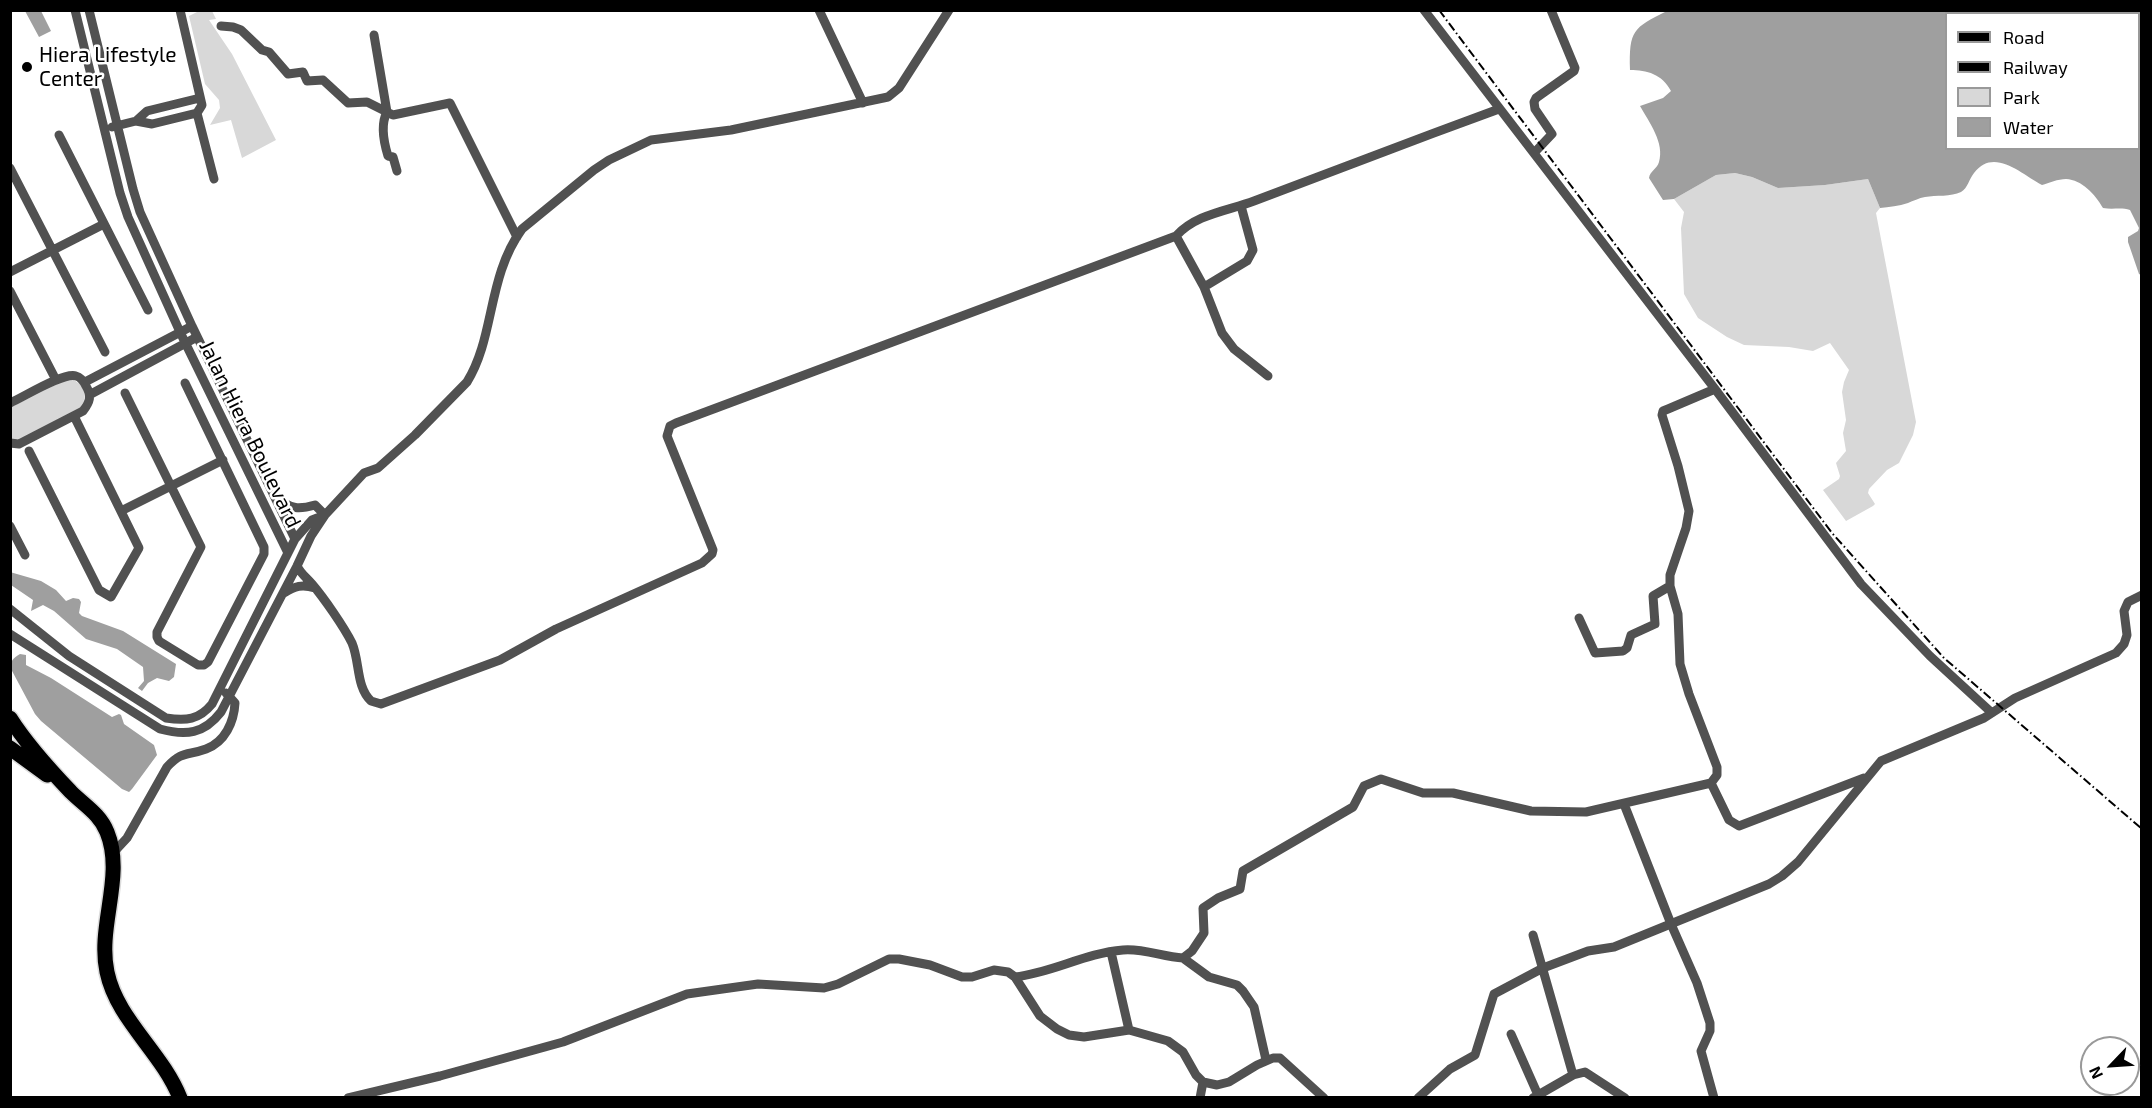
<!DOCTYPE html>
<html>
<head>
<meta charset="utf-8">
<style>
	body { margin:0 }
	#map { position:relative; width:2152px; height:1108px; overflow:hidden; background:#fff; font-family:"Exo 2",sans-serif }
	canvas { display:block }
	.frame { position:absolute; inset:0; border:12px solid #000; pointer-events:none }
	.legend { position:absolute; left:1945px; top:12px; width:195px; height:138px; box-sizing:border-box; background:#fff; border:2px solid #999; margin:0; padding:8px 10px; list-style:none; font-size:18px; color:#000 }
	.legend li { display:flex; align-items:center; gap:12px; height:30px }
	.legend b { width:30px; border:2px solid #999 }
	.north { position:absolute; left:2080px; top:1036px; width:60px; height:60px; box-sizing:border-box; background:#fff; border:2px solid #999; border-radius:50%; rotate:245deg; font-size:16px; font-weight:700; line-height:24px; text-align:center; color:#000 }
	.north::after { content:''; display:block; margin:auto; width:21px; height:27px; background:#000; clip-path:polygon(50% 0,100% 100%,50% 72%,0 100%) }
</style>
</head>
<body>
<div id="map">
<canvas width="2152" height="1108"></canvas>
<div class="frame"></div>
<ul class="legend">
<li><b style="height:8px;background:#000"></b>Road</li>
<li><b style="height:8px;background:#000"></b>Railway</li>
<li><b style="height:16px;background:#d8d8d8"></b>Park</li>
<li><b style="height:16px;background:#9f9f9f"></b>Water</li>
</ul>
<div class="north">N</div>
</div>
<script>
const context = document.querySelector('canvas').getContext('2d');
context.lineJoin = 'round';
function fillPath(path, color) { context.fillStyle = color; context.fill(path, 'evenodd'); }
function stroke(path, color, width, dash) { context.strokeStyle = color; context.lineWidth = width; context.lineCap = dash ? 'butt' : 'round'; context.setLineDash(dash || []); context.stroke(path); }
function write(font, color, halo, rows, align = 'center') {
  context.font = font + ' "Exo 2",sans-serif'; context.lineWidth = 5; context.setLineDash([]); context.textBaseline = 'middle'; context.strokeStyle = halo; context.fillStyle = color; for (const [text, x, y, turn = 0] of rows) {
    context.save(); context.translate(x, y); context.rotate((+turn || 0) * Math.PI / 180); context.textAlign = isNaN(turn) ? turn : align; if (halo) context.strokeText(text, 0, 0); context.fillText(text, 0, 0); context.restore();
  }
}
fillPath(new Path2D(`
	M201,10L212,11L216,19L209,20L232,54L276,140L242,158L231,120L210,125L220,108L219,100L205,84L189,16Z
	M1735,173L1752,177L1778,188L1825,185L1868,179L1880,208L1876,213L1916,422L1913,435L1899,463L1887,470L1869,489L1868,493L1875,504L1873,506L1846,521L1823,490L1839,479L1840,476L1836,463L1846,451L1843,433L1846,420L1842,392L1844,382L1849,370L1830,343L1813,351L1789,347L1744,345L1727,337L1698,318L1684,294L1681,228L1684,212L1674,199L1716,175Z
	M72,379C87,387 88,395 80,409L19,439H11V407L61,382Z`), '#d8d8d8');
fillPath(new Path2D(`
	M25,11H41L51,31L39,37Z
	M1667,11H2133L2136,13L1946,14V148H2138L2139,17L2142,21L2141,275L2139,274L2128,242V237L2138,231L2139,228L2130,210C2121,207 2113,210 2103,208C2095,194 2082,180 2066,179C2058,179 2049,183 2042,185C2021,174 1994,147 1974,173C1969,179 1968,188 1961,192C1951,197 1936,195 1925,197C1919,198 1913,201 1908,203C1899,206 1889,207 1880,208L1868,179L1825,185L1778,188L1752,177L1735,173L1716,175L1674,199L1663,200L1649,178C1650,171 1657,169 1659,162C1665,143 1649,122 1640,106L1663,98L1671,91C1662,74 1647,70 1630,70C1629,30 1633,28 1667,11Z
	M10,572L41,581L56,590L66,601L73,598L79,599L81,602L79,613L82,616L123,631L176,664L174,677L169,681L157,678L148,683L142,691L138,688L144,681L143,667L117,649L86,639L54,611L43,605L31,611L33,600L11,585Z
	M20,654L26,655V665L51,678L112,717L119,714L121,715L124,724L154,745L157,755L132,789L129,792L122,789L41,721L35,714L11,669C10,661 13,658 20,654Z`), '#9f9f9f');
const primary = new Path2D(`
	M10,718C27,745 49,769 71,792C84,805 100,814 107,832C125,876 97,926 107,972C117,1020 162,1052 180,1098
	M10,748L47,775`);
stroke(primary, '#dbdbdb', 18);
stroke(new Path2D(`
	M75,10L120,193L128,217L180,332L288,553
	M89,10L133,189L140,212L192,326L295,539
	M180,10L202,105L197,113L214,179
	M819,10L863,103
	M1424,10L1715,389L1861,584L1930,656L1992,713
	M221,26L233,27L241,30L262,50L269,52L288,74L303,72L307,81L323,80L348,103L367,102L393,115L450,103L517,237
	M374,35L387,112C380,125 384,143 388,156L393,157L397,171
	M136,121L147,111L200,98
	M112,127L136,121L152,124L197,113
	M59,135L148,310
	M1534,153L1552,134L1535,109L1534,102L1536,98L1574,71L1575,68L1551,10
	M10,168L105,352
	M1176,236L1204,287L1222,333L1234,349L1268,376
	M10,272L104,224
	M1204,287L1247,261L1253,250L1241,206
	M10,291L56,380
	M85,382L192,326
	M125,393L201,547L157,632V637L159,641L198,665H204L208,662L264,554V547L185,383
	M91,394L197,337
	M10,403C24,397 63,372 76,376C80,377 84,382 86,386C92,396 90,402 83,411L19,444L10,443
	M29,451L99,590L111,597L139,548L74,416
	M279,498C289,510 301,509 315,505L325,515
	M121,511L223,460
	M10,526L25,555
	M297,566C301,574 306,577 312,584C324,598 344,627 352,643C360,662 356,687 371,701L381,704L500,660L556,629L702,563L712,554L713,550L667,436L670,426L676,423L1176,236C1196,214 1227,211 1254,201C1335,170 1417,139 1499,109
	M284,593C295,586 302,584 315,588
	M10,609L69,656L166,718C186,721 199,720 212,704L295,539L312,520L325,515
	M1579,618L1595,653L1623,651L1627,648L1631,635L1655,624L1653,596L1670,586
	M10,634L160,729C186,736 204,734 221,712L297,566L311,536L325,515L364,473L378,468L415,435L467,382C495,337 487,277 522,229L594,170L609,160L651,140L731,130L888,97L899,88L949,10
	M1711,783L1729,820L1739,826L1864,778
	M1624,804L1671,924L1697,983L1710,1023V1031L1701,1051L1714,1098
	M114,852L127,838L167,767C183,750 187,756 206,749C225,742 234,722 235,703L226,693
	M1533,935L1573,1075
	M1111,952L1129,1030
	M1183,958L1209,977L1237,985L1243,991L1254,1007L1266,1060
	M1015,977C1052,973 1085,953 1123,950C1143,948 1163,957 1183,958L1192,951L1204,933L1203,908L1218,898L1240,889L1243,871L1353,807L1364,786L1381,779L1423,793H1453L1531,811L1586,812L1711,783L1717,775V767L1689,694L1680,664L1678,614L1670,586V575L1686,528L1689,511L1678,466L1662,415L1663,411L1668,409L1715,389
	M1511,1034L1538,1095
	M348,1098L440,1076L563,1042L687,994L758,984L824,988L838,984L889,959H899L930,965L962,977H972L994,970L1008,972L1015,977L1040,1016L1057,1029L1069,1035L1084,1037L1129,1030L1168,1041L1183,1052L1196,1075L1203,1082L1217,1085L1229,1082L1257,1065L1273,1058H1280L1324,1098
	M1200,1098L1203,1082
	M1418,1098L1450,1069L1475,1055L1494,994L1543,968L1588,951L1614,947L1769,884L1782,876L1798,862L1881,761L1984,718L2015,698L2116,653L2124,644L2127,635L2124,611L2128,602L2142,595
	M1533,1098L1573,1075L1585,1072L1625,1098`), '#515151', 9);
stroke(primary, '#000', 15);
stroke(new Path2D(`
	M1439,10L1832,533L1944,658L2142,829`), '#000', 2, [9, 3, 1.5, 3]);
for (const [x, y, r, color] of [
	[27,67,6,"#000"]
]) { const dot = new Path2D(); dot.arc(x, y, r, 0, 2 * Math.PI); context.fillStyle = color; context.fill(dot); stroke(dot, '#fff', 2); }
write('21px', '#000', '#fff', [
	["Hiera Lifestyle",39,55],
	["Center",39,79]
], 'left');
write('21px', '#000', '#fff', [
	["Jalan Hiera Boulevard",250,434,64]
]);
</script>
</body>
</html>
